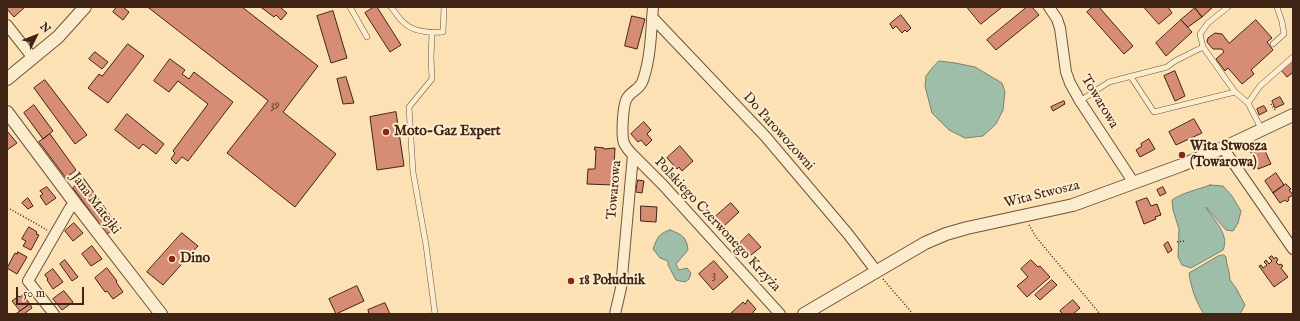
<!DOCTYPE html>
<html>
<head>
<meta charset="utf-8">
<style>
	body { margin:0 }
	#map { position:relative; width:1300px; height:321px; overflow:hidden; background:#fbe1b3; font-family:"IM FELL English",serif }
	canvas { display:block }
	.frame { position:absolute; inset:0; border:8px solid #402416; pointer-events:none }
	.north { position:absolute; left:16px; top:16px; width:40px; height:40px; -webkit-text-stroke:3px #fcecce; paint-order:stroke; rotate:48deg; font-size:11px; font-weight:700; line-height:16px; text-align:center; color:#402416 }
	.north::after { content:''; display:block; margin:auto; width:14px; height:18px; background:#402416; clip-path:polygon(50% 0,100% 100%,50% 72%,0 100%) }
	.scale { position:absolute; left:16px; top:287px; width:68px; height:18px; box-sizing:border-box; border:2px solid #402416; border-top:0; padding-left:5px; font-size:12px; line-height:14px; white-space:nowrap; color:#402416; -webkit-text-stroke:3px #fcecce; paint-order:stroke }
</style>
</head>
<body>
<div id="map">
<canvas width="1300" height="321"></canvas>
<div class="frame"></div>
<div class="north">N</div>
<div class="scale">50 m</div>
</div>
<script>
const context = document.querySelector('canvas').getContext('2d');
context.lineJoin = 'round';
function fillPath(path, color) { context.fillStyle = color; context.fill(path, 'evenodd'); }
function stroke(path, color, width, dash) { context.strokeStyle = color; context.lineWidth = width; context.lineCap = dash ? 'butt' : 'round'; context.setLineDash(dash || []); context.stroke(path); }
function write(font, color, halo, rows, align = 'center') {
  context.font = font + ' "IM FELL English",serif'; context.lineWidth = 4; context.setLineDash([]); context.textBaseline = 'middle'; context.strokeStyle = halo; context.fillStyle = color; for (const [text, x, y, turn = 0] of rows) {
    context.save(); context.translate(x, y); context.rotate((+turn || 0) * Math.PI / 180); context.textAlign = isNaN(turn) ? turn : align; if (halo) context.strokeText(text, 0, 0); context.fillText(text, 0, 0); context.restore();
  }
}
const water = new Path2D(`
	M939,61L955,63L975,67L1002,83L1005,92L1003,110L996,124L983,136L965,138L949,130L932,113L925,86L926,76L932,68Z
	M1210,185L1223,186L1232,196L1241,211L1238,223L1233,231L1226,230L1206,207V208C1214,220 1230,235 1223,250L1191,268L1182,265L1178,257L1179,229L1173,210L1172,200C1184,192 1197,190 1210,185Z
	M670,230C681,234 687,237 688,250L676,264L679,270L687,268L691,273L689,279L685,282L676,280L668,265V261L660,258L653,249C657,238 659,233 670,230Z
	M1224,255L1226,257C1226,265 1230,271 1230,280L1236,288L1245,305L1240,314H1204C1196,302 1191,288 1189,273L1218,256Z`);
fillPath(water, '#9fbeaa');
stroke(water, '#79806f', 1);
const building = new Path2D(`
	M7,7H25L14,17L7,9Z
	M117,7H123L129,12L123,20L113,12Z
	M148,7H242L318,66L283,112L336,154L295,207L227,153L268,101Z
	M263,7H280L287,13L281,20L276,15L274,17L262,8Z
	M374,7H377L401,45L390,52L365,13Z
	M967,7H1000L1001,8L981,24Z
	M1027,7H1032L1039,15L996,50L987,40Z
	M1093,7H1099L1133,46L1124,54L1087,12Z
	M1144,7H1168L1172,13L1159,24Z
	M1197,7H1213L1202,17L1195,8Z
	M1195,8L1202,17L1188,27L1181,20Z
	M333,11L347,58L331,63L317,16Z
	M901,15L911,28L907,32L905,30L902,33L896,26L893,29L890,24Z
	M632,16L645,19L637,49L625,46Z
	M1181,20L1192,32L1166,56L1156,43Z
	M1256,20L1272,38L1267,42L1273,50L1251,70L1254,74L1242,84L1228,68L1225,71L1216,59L1224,52L1222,49H1213L1207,42L1208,38L1215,33L1222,34L1229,43Z
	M128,44L144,56L108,103L88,88L99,74L102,76Z
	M95,52L108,62L102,69L89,59Z
	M170,59L185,70L182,74L189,79L194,72L233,102L188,161L182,157L176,164L171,159L175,153L173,151L208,104L178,81L169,92L154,81Z
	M1293,59V75L1292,73L1287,77L1281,70Z
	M1175,71L1185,96L1175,101L1164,76Z
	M346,77L354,103L343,104L337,79Z
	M45,80L87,135L75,144L34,88Z
	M1280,97L1284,104L1275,108L1272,101Z
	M1064,101L1065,104L1053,111L1051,107Z
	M34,105L53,131L43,139L24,113Z
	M1264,106L1267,111L1259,115L1257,109Z
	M396,112L404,166L377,170L370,117Z
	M127,114L164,144L156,154L143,144L139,149L115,130Z
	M1194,119L1202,133L1176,145L1169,132Z
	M644,122L651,130L647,134L652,140L646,146L641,140L638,142L631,134Z
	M7,131L17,143L7,150Z
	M50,134L76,170L66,178L39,142Z
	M1149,139L1155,149L1140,157L1136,150L1142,146L1141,144Z
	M1261,142L1271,164L1258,169L1249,148Z
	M680,146L693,161L682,171L679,167L677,169L667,158Z
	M595,147L604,148V149L615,148L613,185L587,184L588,169H595L596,150H595Z
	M1276,173L1284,185L1273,193L1265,181Z
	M84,179L118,226L107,234L73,188Z
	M638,180L644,181L642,193L636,192Z
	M1286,184L1291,189L1289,190L1293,195L1288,198L1289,200L1287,202L1285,200L1280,203L1273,193Z
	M47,187L56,198L46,205L40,196L43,194L40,191Z
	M1163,187L1166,193L1160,196L1157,190Z
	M28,198L33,206L28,209L22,203Z
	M1147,198L1151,206L1157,204L1161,215L1155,217L1156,219L1144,224L1136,202Z
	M731,203L739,212L724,226L715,217Z
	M641,206L657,207L656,222L641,221Z
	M74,223L83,233L73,241L65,231Z
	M29,227L37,232L36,234L39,235L31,250L23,246L26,241L22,239Z
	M182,233L198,246L163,285L147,272Z
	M749,234L761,247L751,255L748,252L747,253L742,249L744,247L740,243Z
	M1168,242L1172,250L1168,253L1164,245Z
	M92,246L102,259L91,266L82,254Z
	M18,252L27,257L17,274L7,268L15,253L17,254Z
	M1272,256L1274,259L1276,257L1278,260L1276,262L1279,265L1281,264L1283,266L1281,268L1288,277L1274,287L1259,266L1261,265L1263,268L1267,265L1264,262L1266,260L1269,264L1272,261L1269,258Z
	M65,260L78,277L72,281L60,264Z
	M1031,260L1038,267L1040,266L1050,277L1027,297L1017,286L1028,277L1021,269Z
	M714,261L728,277L713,290L699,274Z
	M107,268L117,281L116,282L123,292L113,299L107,291L105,292L95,278Z
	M53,269L63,282L53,289L47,280L48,279L45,275Z
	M1052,280L1057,285L1040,300L1035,295Z
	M357,286L364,301L336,314L329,299Z
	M64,291L73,302L62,310L53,299Z
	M23,295L30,304L20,311L12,301L19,296L20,297Z
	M748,300L756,309L753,312L754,314H730L743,302L745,304Z
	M1073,300L1080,308L1073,314H1063L1060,311Z
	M385,303L390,314H369L368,310Z
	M30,304L32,308L25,313L26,314H16Z`);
fillPath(building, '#d78d75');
stroke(building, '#402416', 1);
const service = new Path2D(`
	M350,7L367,37
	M391,7C395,12 399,18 403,22C413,32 430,33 443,32L444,7
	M1228,7L1208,23L1200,34L1203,47L1235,92L1248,103
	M432,34L431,57L432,79L409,107L413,172L426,245L435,314
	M1273,44L1284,34L1282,22L1277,7
	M1131,77L1154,112L1235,92
	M1080,101L1109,82L1167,67L1175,61L1203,47
	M1262,130L1248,103L1260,86L1293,57`);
const minor = new Path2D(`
	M1049,7L1057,19L1060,28L1066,72L1070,83L1080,101L1130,177L1133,183
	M652,17L765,136L848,234L877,272
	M7,25L33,58
	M1223,148L1293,249
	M633,155L663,185L780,314
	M54,314L28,281L70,208L75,203
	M615,314L621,288L633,155C630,152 626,148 624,143C621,135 623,104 627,98C632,90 640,90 643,80C651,57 651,31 653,7`);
const tertiary = new Path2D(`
	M7,79L58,37L85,7
	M7,112L75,203L161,314
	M804,314L925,243L946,234L967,228L1073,205L1182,165L1223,148L1293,115`);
stroke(service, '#6f533d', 6);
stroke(minor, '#6f533d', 12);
stroke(tertiary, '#6f533d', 14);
stroke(new Path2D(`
	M1271,104L1276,111
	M7,208L12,210L47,230
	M1029,225L1036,237L1100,314
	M1177,242L1184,241
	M883,279L913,314`), '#402416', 1.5, [1, 2]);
stroke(service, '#fcecce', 5);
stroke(minor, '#fcecce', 10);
stroke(tertiary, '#fcecce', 12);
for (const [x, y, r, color] of [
	[386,132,4,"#8f2418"],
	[1182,155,4,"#8f2418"],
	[172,259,4,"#8f2418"],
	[571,281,4,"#8f2418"]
]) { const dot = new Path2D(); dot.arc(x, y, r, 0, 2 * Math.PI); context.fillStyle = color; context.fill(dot); stroke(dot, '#fcecce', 1.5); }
write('12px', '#663e2e', null, [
	["39",275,106],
	["3",714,276]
]);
write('14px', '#402416', '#fcecce', [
	["Towarowa",1099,102,59],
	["Do Parowozowni",778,132,48],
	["Towarowa",615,190,-85],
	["Wita Stwosza",1042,195,-14],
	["Jana Matejki",95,204,53],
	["Polskiego Czerwonego Krzyża",717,225,47]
]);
write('bold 14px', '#402416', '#fcecce', [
	["Moto-Gaz Expert",394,132],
	["Wita Stwosza",1190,147],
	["(Towarowa)",1190,163],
	["Dino",180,259],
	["18 Południk",579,281]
], 'left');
</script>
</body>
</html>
